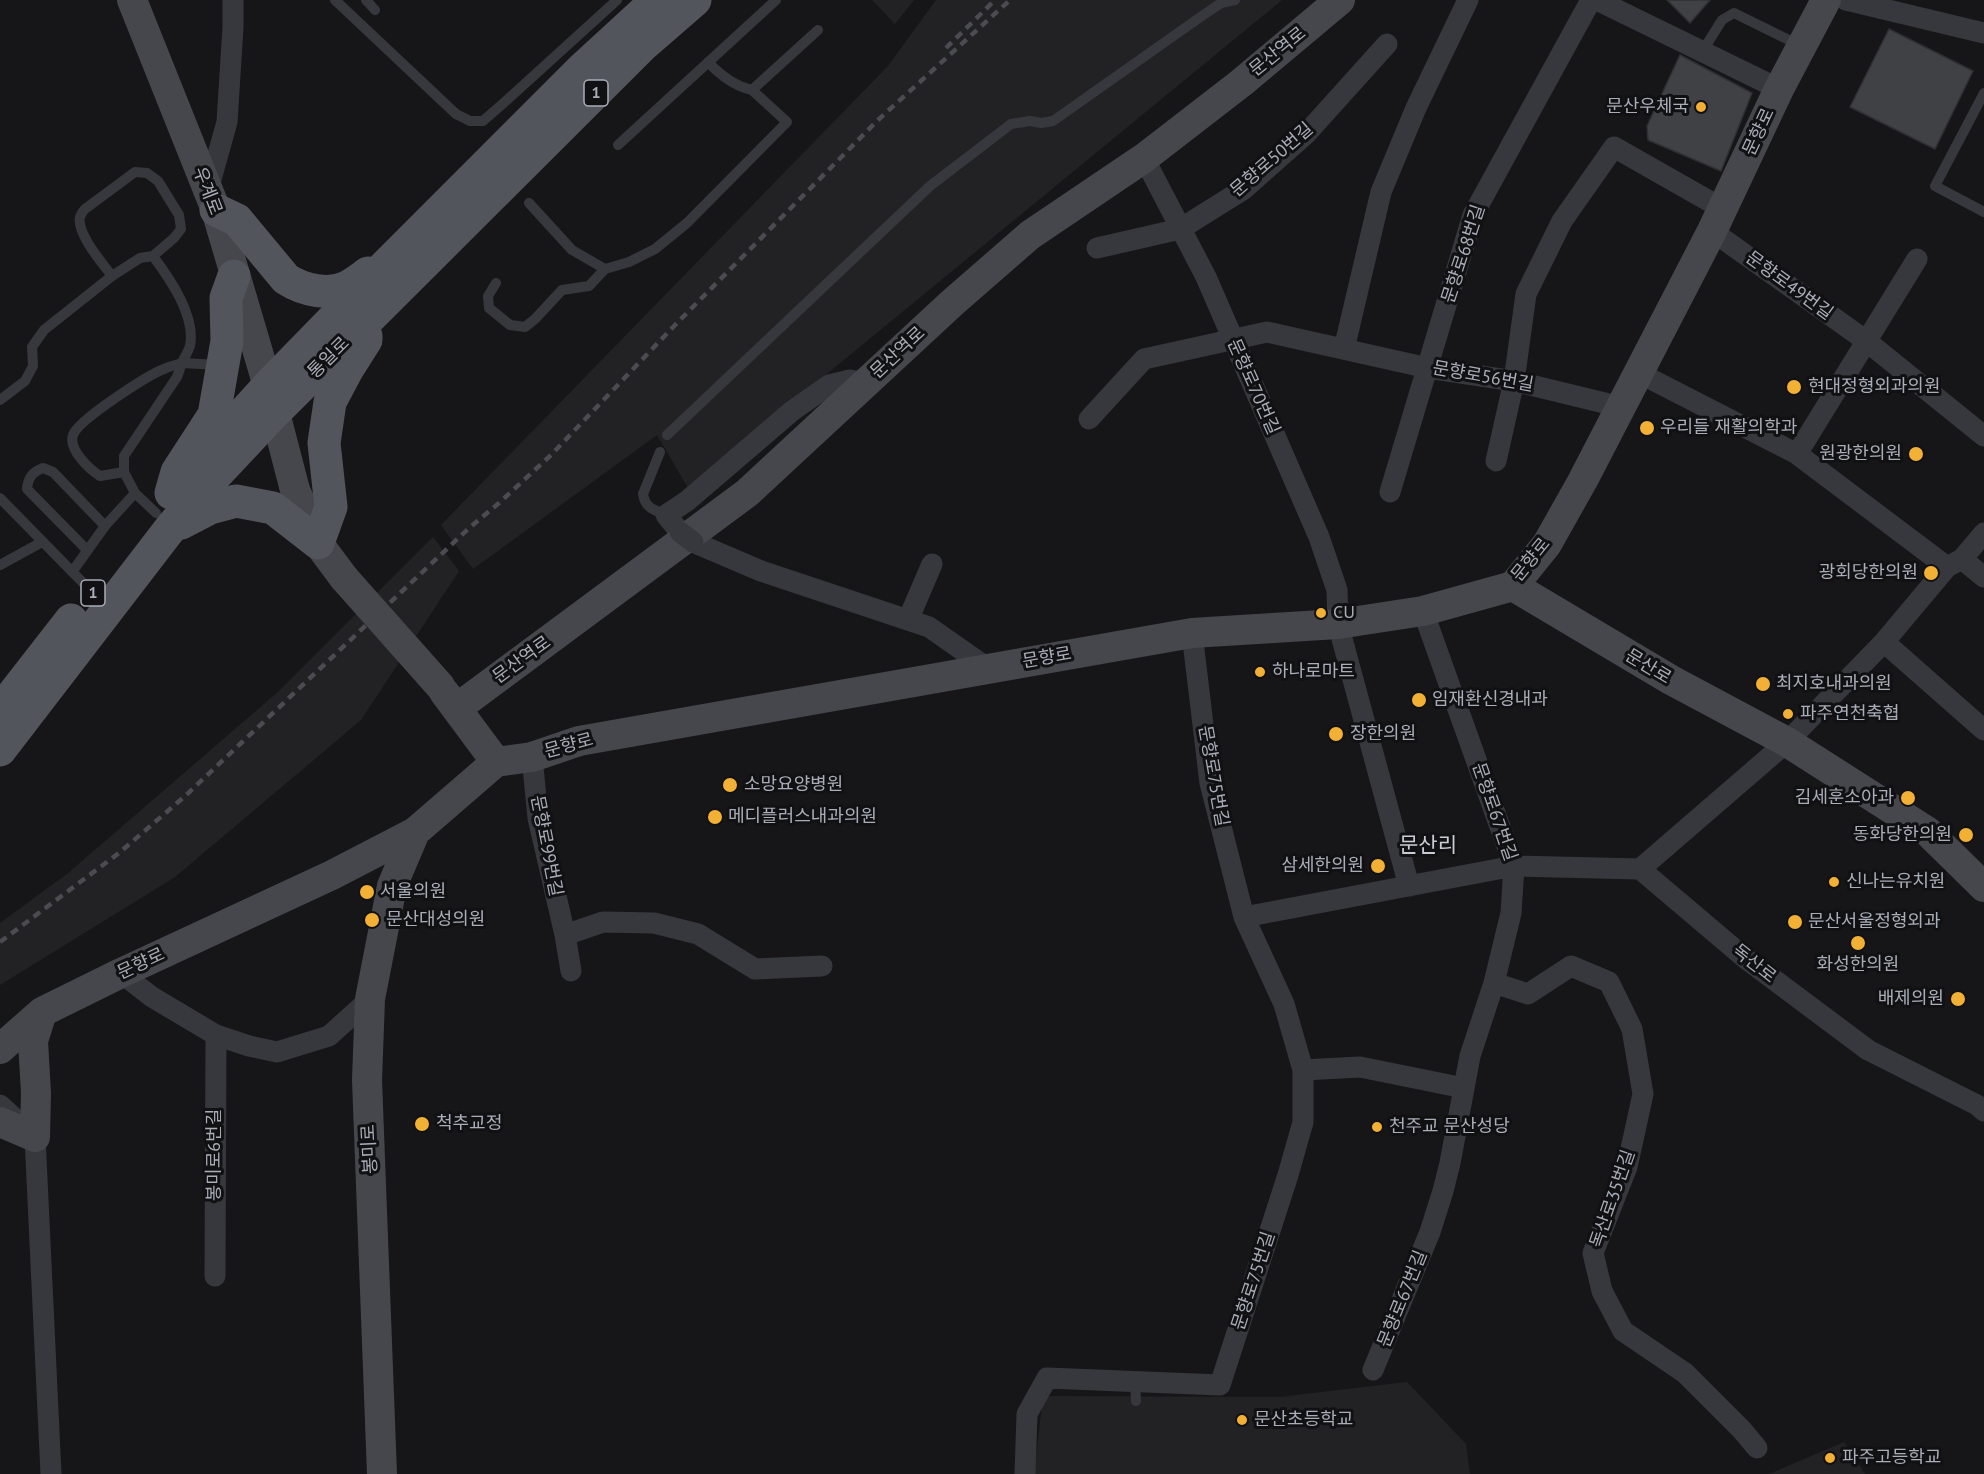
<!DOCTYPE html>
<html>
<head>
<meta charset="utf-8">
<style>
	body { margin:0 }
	canvas { display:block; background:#161618 }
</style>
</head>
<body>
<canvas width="1984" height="1474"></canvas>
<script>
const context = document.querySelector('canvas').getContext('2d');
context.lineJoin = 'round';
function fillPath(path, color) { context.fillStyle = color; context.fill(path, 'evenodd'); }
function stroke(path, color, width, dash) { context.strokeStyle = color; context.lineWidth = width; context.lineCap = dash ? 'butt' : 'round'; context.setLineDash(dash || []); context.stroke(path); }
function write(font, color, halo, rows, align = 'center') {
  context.font = font + ' "PT Sans","Noto Sans KR",sans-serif'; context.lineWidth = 6; context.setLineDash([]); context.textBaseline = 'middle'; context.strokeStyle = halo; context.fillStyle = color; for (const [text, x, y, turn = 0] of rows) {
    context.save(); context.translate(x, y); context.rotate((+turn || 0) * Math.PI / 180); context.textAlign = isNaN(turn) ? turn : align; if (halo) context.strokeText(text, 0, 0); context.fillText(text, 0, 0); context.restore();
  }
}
fillPath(new Path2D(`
	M872,0H914L895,24Z
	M936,0H1282L688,488L657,435L473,569L441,525L888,66Z
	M433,537L459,571L361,720L175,877L0,985V923L67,874L279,691Z
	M1407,1382L1466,1444L1470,1474H1034L1043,1396L1279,1397Z
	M1844,1442L1865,1474H1769Z`), '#222225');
const building = new Path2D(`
	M1667,0H1710L1690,23Z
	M1889,29L1973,71L1935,149L1850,107Z
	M1680,55L1752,93L1721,171L1648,140L1647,126Z`);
fillPath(building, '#404145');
stroke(building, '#303034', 1.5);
stroke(new Path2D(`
	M335,0L456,114L470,121H483L507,100L617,0
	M366,0L375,10
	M1702,52L1722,20L1734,13L1801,46
	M708,62C721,76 734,86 752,90
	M1984,93L1935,186L1984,212
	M618,145L776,0
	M529,203L572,250L605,269L629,262L655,249L687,223L787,122L752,90L818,30
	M496,283L488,296L489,308L510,325L525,327L535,319L562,290L589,286L605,269
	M0,400L25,381L33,366L32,347L44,330L112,276L140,258L153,256L174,238L181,229L179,215L158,181L147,173L135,172L85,209C83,211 81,214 80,217C76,233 103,264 112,276
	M667,435L930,186L1011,124L1030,121L1041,123L1053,121L1199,18L1221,3L1235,0
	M660,452L643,494C645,508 654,510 666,515
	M124,472L100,476C89,469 68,449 73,435C78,420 148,375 164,369C170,366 176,365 182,363C184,358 188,352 190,346C196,316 170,279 153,256
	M0,498L93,593
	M156,513L135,493L124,472V456L177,377L182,363L219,365
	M87,550L27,489C28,478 32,472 43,468L53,472L105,526
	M0,565L42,542
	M72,572L105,526L135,493
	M1135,1382L1136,1401`), '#37383d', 10);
stroke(new Path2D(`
	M1597,0L1779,89
	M1846,0L1984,33
	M1144,158L1206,277L1319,537L1337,590L1338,624L1409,886
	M208,190L227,122L233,27V0
	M1712,231L1865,340L1984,436
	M1097,248L1180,229L1244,189L1306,134L1387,44
	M1344,349L1381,192L1416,108L1468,0
	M1639,373L1797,454L1947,567
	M1089,419L1144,359L1267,332L1428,368L1514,381L1621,407
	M1797,454L1917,259
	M1496,461L1514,381L1526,294L1562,221L1614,147L1723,209
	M1390,492L1473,215L1591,0
	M680,532L666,515L687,501L792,411L829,385L850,380L867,383
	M693,542L761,571L929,627L989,669
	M1962,559L1984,577
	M908,620L932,564
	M1884,642L1984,730
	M532,757L538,818L565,935L571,971
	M1640,869L1787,742L1884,642L1947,567L1962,559L1984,533
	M1244,917L1514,866L1640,869L1745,958L1868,1050L1977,1105L1984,1111
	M565,935L603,922L654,923L698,934L755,969L822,966
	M121,973L152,997L216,1035L249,1046L277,1052L329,1036L370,999
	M1494,983L1528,994L1571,966L1609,982L1632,1029L1643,1094L1627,1167L1593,1253L1602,1291L1623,1331L1685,1373L1742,1430L1757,1448
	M1303,1070L1360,1067L1464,1088
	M0,1105L35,1137L51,1474
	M215,1276L216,1035
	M1373,1370L1430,1232L1443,1191L1450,1163L1470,1056L1494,983L1511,913L1514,866L1423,611
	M1025,1474L1027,1414L1047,1378L1220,1385L1288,1175L1303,1122V1070L1284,1004L1244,917L1210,783L1192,633`), '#37383d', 21);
stroke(new Path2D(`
	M132,0L216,210L268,386L295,490L318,543L344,578
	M1513,586L1671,680L1787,742L1928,832L1984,887
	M444,692L496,762
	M457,708L747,493L952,303L1030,235L1144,158L1241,83L1340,0
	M0,1049L42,1012L121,973L332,875L415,832L496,762L532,757L579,741L1192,633L1338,624L1423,611L1513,586L1547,544L1583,480L1712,231L1779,89L1826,0
	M0,1122L35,1137L36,1093L33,1041L42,1012
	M382,1474L367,1080L370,999L392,886L415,832`), '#45474d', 30);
stroke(new Path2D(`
	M216,210L237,220L286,279C303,290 329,296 347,287C355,283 361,278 368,273
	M192,470L268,386L386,265L581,70L657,0
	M171,493L177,472L214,415L227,341L226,298L234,276
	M181,523L210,508L236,501L273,508L318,543L331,507L324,443L330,402L347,370L366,340V336
	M0,711L71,620
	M0,750L169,530L212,479L274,413L642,46L695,0`), '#53555c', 33);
stroke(new Path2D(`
	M946,48L995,0
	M0,942L119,853L184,797L468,529L499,503L551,455L676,324L878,120L1010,0`), '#4a4c52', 4.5, [8, 6]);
stroke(new Path2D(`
	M680,532L693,542`), '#37383d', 21);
stroke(new Path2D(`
	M344,578L440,686`), '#45474d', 30);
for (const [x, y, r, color] of [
	[1701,107,6,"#f2b134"],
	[1794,387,8,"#f2b134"],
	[1647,428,8,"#f2b134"],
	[1916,454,8,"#f2b134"],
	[1931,573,8,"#f2b134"],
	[1321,613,6,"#f2b134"],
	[1260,672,6,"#f2b134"],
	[1763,684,8,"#f2b134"],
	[1419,700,8,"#f2b134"],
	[1788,714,6,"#f2b134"],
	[1336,734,8,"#f2b134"],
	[730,785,8,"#f2b134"],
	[1908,798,8,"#f2b134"],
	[715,817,8,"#f2b134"],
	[1966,835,8,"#f2b134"],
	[1378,866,8,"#f2b134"],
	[1834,882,6,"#f2b134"],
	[367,892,8,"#f2b134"],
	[372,920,8,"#f2b134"],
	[1795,922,8,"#f2b134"],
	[1858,943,8,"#f2b134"],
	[1958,999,8,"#f2b134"],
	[422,1124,8,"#f2b134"],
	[1377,1127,6,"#f2b134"],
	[1242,1420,6,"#f2b134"],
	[1830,1458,6,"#f2b134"]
]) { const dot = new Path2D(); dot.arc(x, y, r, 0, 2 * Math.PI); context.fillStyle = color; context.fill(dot); stroke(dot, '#111113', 2); }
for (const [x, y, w] of [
	[596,93,24],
	[93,593,24]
]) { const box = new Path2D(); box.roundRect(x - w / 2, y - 13, w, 26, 4.5); context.fillStyle = '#111113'; context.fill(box); stroke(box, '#a8adb8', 1.5); }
write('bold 16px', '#a8adb8', null, [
	["1",596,93],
	["1",93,593]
]);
write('18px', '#a8adb8', '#111113', [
	["문산역로",1278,52,-39],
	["문향로",1759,132,-65],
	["문향로50번길",1272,160,-41],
	["우계로",207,191,69],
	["문향로68번길",1464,254,-72],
	["문향로49번길",1789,286,36],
	["문산역로",898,353,-43],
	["통일로",329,358,-45],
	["문향로56번길",1483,377,10],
	["문향로70번길",1253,387,66],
	["문향로",1531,560,-51],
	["문향로",1047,658,-10],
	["문산역로",522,660,-36],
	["문산로",1648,667,31],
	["문향로",569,746,-15],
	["문향로75번길",1213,776,80],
	["문향로67번길",1494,812,71],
	["문향로99번길",546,846,79],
	["문향로",141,964,-25],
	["독산로",1754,964,38],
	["봉미로",370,1149,-93],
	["봉미로6번길",215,1155,-90],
	["독산로35번길",1613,1199,-71],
	["문향로75번길",1254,1281,-72],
	["문향로67번길",1403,1299,-68]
]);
write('18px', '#a8adb8', '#111113', [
	["문산우체국",1689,107,"right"],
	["현대정형외과의원",1808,387],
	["우리들 재활의학과",1660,428],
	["원광한의원",1902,454,"right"],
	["광회당한의원",1918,573,"right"],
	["CU",1333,613],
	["하나로마트",1272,672],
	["최지호내과의원",1776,684],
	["임재환신경내과",1432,700],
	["파주연천축협",1800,714],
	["장한의원",1350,734],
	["소망요양병원",744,785],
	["김세훈소아과",1894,798,"right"],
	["메디플러스내과의원",728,817],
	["동화당한의원",1952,835,"right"],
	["삼세한의원",1364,866,"right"],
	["신나는유치원",1846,882],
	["서울의원",380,892],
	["문산대성의원",386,920],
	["문산서울정형외과",1808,922],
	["화성한의원",1858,965,"center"],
	["배제의원",1944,999,"right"],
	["척추교정",436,1124],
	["천주교 문산성당",1389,1127],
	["문산초등학교",1254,1420],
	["파주고등학교",1842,1458]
], 'left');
write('21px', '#c9ccd4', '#111113', [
	["문산리",1428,846]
]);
</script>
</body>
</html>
